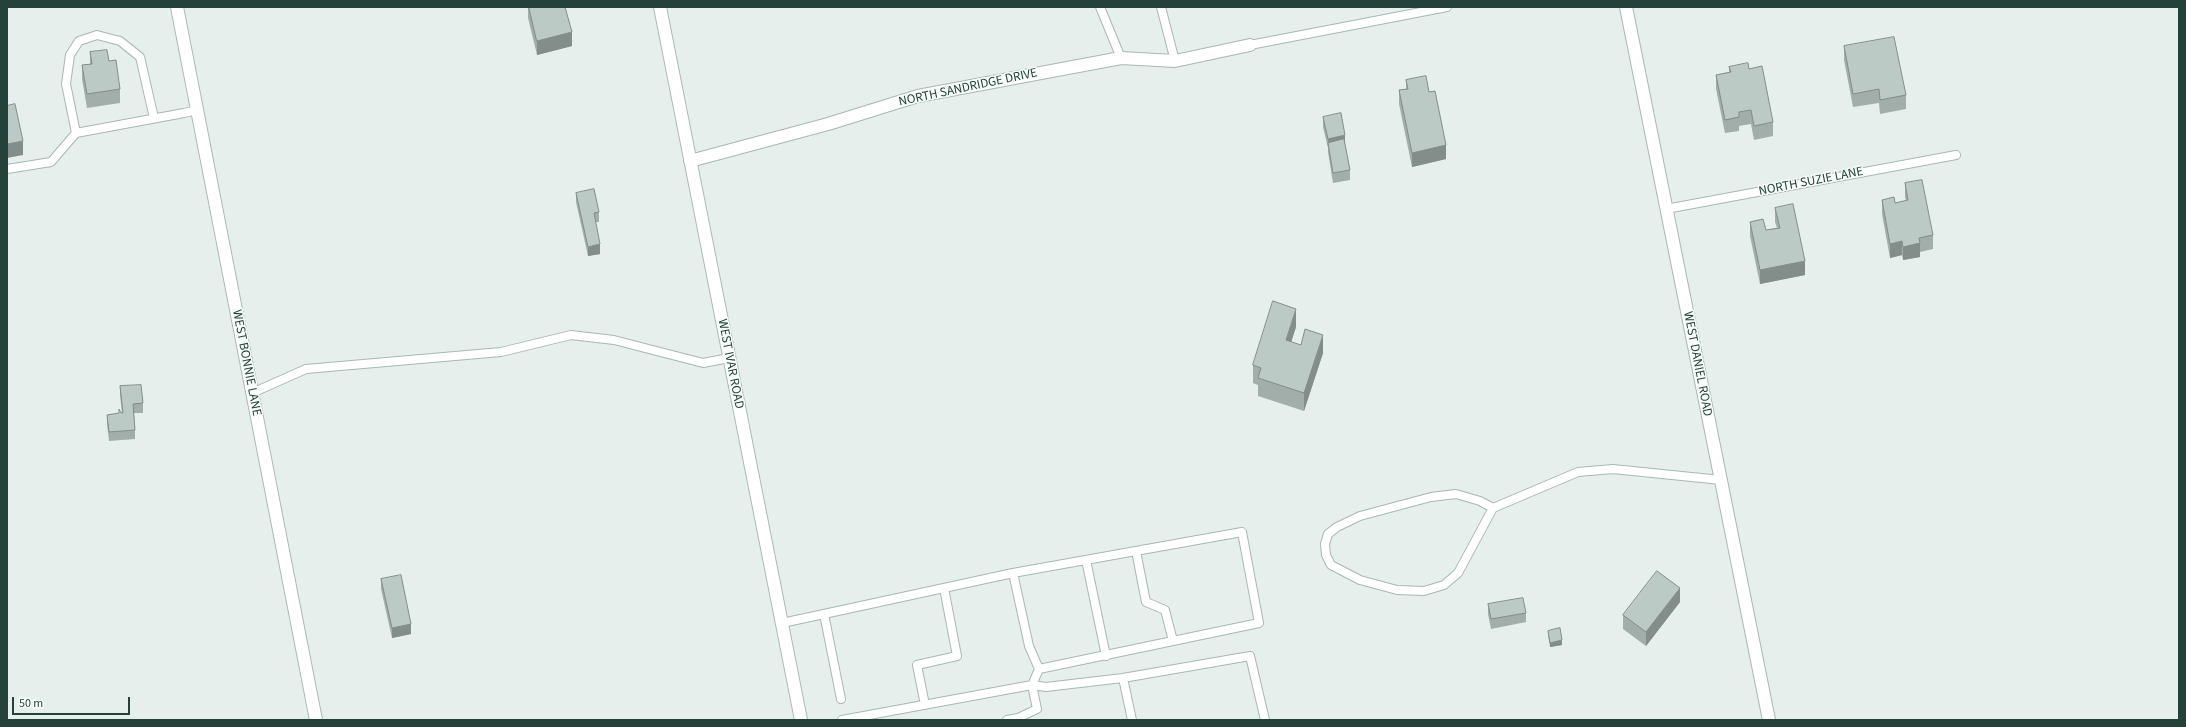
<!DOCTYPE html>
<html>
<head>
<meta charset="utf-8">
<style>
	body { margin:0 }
	#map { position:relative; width:2186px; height:727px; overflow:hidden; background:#e6efeb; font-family:"Source Sans 3",sans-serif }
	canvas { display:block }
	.frame { position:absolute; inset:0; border:8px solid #24423a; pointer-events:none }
	.scale { position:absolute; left:12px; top:697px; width:118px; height:18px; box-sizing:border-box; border:2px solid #24423a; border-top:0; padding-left:5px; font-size:12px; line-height:14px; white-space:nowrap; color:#24423a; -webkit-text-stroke:3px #f7fbf9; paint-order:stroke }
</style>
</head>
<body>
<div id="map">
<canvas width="2186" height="727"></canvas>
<div class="frame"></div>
<div class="scale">50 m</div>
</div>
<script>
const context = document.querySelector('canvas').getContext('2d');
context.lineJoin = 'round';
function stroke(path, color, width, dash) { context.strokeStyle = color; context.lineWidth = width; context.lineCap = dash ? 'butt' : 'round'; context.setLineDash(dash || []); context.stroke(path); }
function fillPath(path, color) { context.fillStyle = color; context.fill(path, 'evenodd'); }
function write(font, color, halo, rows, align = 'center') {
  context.font = font + ' "Source Sans 3",sans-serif'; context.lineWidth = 3; context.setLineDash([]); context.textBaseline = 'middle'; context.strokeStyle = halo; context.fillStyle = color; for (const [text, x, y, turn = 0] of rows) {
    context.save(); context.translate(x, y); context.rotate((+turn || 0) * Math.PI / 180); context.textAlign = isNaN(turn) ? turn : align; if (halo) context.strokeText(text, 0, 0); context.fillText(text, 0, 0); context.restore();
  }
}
const lane = new Path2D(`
	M1100,7L1121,58
	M1161,7L1175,61
	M1250,45L1447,7
	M154,118L140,57L120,41L97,35L79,41L70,55L66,84L76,133L184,113L197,110
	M7,169L51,162L76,133
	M1666,209L1956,155
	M252,393L306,369L501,352L571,335L614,340L703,363L729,358
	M1493,508L1480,501L1456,494L1431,497L1360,516L1337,527L1328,534L1325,544L1326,555L1331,565L1360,580L1397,590L1424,591L1444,585L1458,573L1493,508L1578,472L1613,469L1721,480
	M1136,551L1146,602L1165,610L1173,641
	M1086,560L1106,656
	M782,623L824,614
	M1123,678L1132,720
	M841,699L824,614L1013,573
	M925,705L917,665L957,656L944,588
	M1018,718L1037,709L1032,685L1039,669L1259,623L1242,532L1013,573L1029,646L1039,669
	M842,720L1032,685L1046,687L1123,678L1250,656L1265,720
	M1007,720L1018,718V720`);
const street = new Path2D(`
	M177,7L316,720
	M660,7L801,720
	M1626,7L1769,720
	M690,161L828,124L918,96L1121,58L1175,61L1250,45`);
stroke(lane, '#a8b8b2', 10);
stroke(street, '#a8b8b2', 14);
stroke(lane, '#fff', 8);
stroke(street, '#fff', 12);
fillPath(new Path2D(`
	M528,7H565L572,46L537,55L528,18Z
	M1844,46L1906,95V109L1880,114L1879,103L1853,107L1844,60Z
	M90,52L109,61L120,89V103L87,108L82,79V65L90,64Z
	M1729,67L1749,69L1773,122V136L1754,140L1751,124L1739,126V131L1725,133L1716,89V75L1729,72Z
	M1406,80L1429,92L1446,159L1412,167L1399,104V90L1406,89Z
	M1323,117L1345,144L1350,170V180L1333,183L1328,152V148L1323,127Z
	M1905,183L1933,235V249L1920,252V257L1903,260L1902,255L1890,258L1882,214V200L1895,203L1906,201L1905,197Z
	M576,193L599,212V222H595L600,254L588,256L576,202Z
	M1775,208L1805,275L1760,284L1750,236V222L1766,230L1777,228L1775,222Z
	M1296,327L1291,342L1323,353L1304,411L1258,396V385L1253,383V365Z
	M120,386L143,403V413H134L135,430V439L109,441L107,424V415L122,413L120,395Z
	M381,579L411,634L392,638L381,589Z
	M1680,602L1646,646L1623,629V615Z
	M1488,604L1526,613V622L1491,629L1488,614Z
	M1548,631L1562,645L1550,647L1548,635Z`), '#a1aea9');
fillPath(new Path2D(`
	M572,32V46L537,55V41Z
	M1345,135V144L1329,148L1328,139Z
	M23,141V155L7,158V144Z
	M1446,145V159L1412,167V153Z
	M1902,241V255L1890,258V244Z
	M1920,243V257L1903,260V247Z
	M600,244V254L588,256V247Z
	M1805,261V275L1760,284V270Z
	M1296,309V327L1286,358V340Z
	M1323,335V353L1304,411V393Z
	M1680,588V602L1646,646V632Z
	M411,624V634L392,638V628Z
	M1562,640V645L1550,647V643Z`), '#838d89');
const building = new Path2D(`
	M529,7H565L572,32L537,41Z
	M1894,37L1906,95L1880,100L1879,89L1853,94L1844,46Z
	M107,50L109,61L116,60L120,89L87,94L82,65L92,64L90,52Z
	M1748,63L1749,69L1762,66L1773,122L1754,126L1751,110L1739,112V117L1725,120L1716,75L1731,72L1729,67Z
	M1426,76L1429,92L1435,91L1446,145L1412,153L1399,90L1408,89L1406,80Z
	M15,104L23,141L7,144V106Z
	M1341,113L1345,135L1328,139L1323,117Z
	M1344,139L1350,170L1333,173L1328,143Z
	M1922,180L1933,235L1919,238L1920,243L1903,247L1902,241L1890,244L1882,200L1894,197L1895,203L1908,200L1905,183Z
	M594,189L599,212L594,213L600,244L588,247L576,193Z
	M1793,204L1805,261L1760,270L1750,222L1763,219L1766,230L1780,228L1775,208Z
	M1273,301L1296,309L1286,340L1301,345L1305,329L1323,335L1304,393L1258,378L1261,368L1253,365Z
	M141,385L143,403L133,404L135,430L109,432L107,415L119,413V409L121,413H123L120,386Z
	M1657,571L1680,588L1646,632L1623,615Z
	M401,575L411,624L392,628L381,579Z
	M1523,598L1526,613L1491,619L1488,604Z
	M1560,628L1562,640L1550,643L1548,631Z`);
fillPath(building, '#bbcac4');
stroke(building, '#838d89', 1);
write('13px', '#24423a', '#f7fbf9', [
	["NORTH SANDRIDGE DRIVE",968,88,-12],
	["NORTH SUZIE LANE",1811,182,-11],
	["WEST BONNIE LANE",246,363,79],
	["WEST IVAR ROAD",730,364,79],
	["WEST DANIEL ROAD",1697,364,79]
]);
</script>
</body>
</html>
